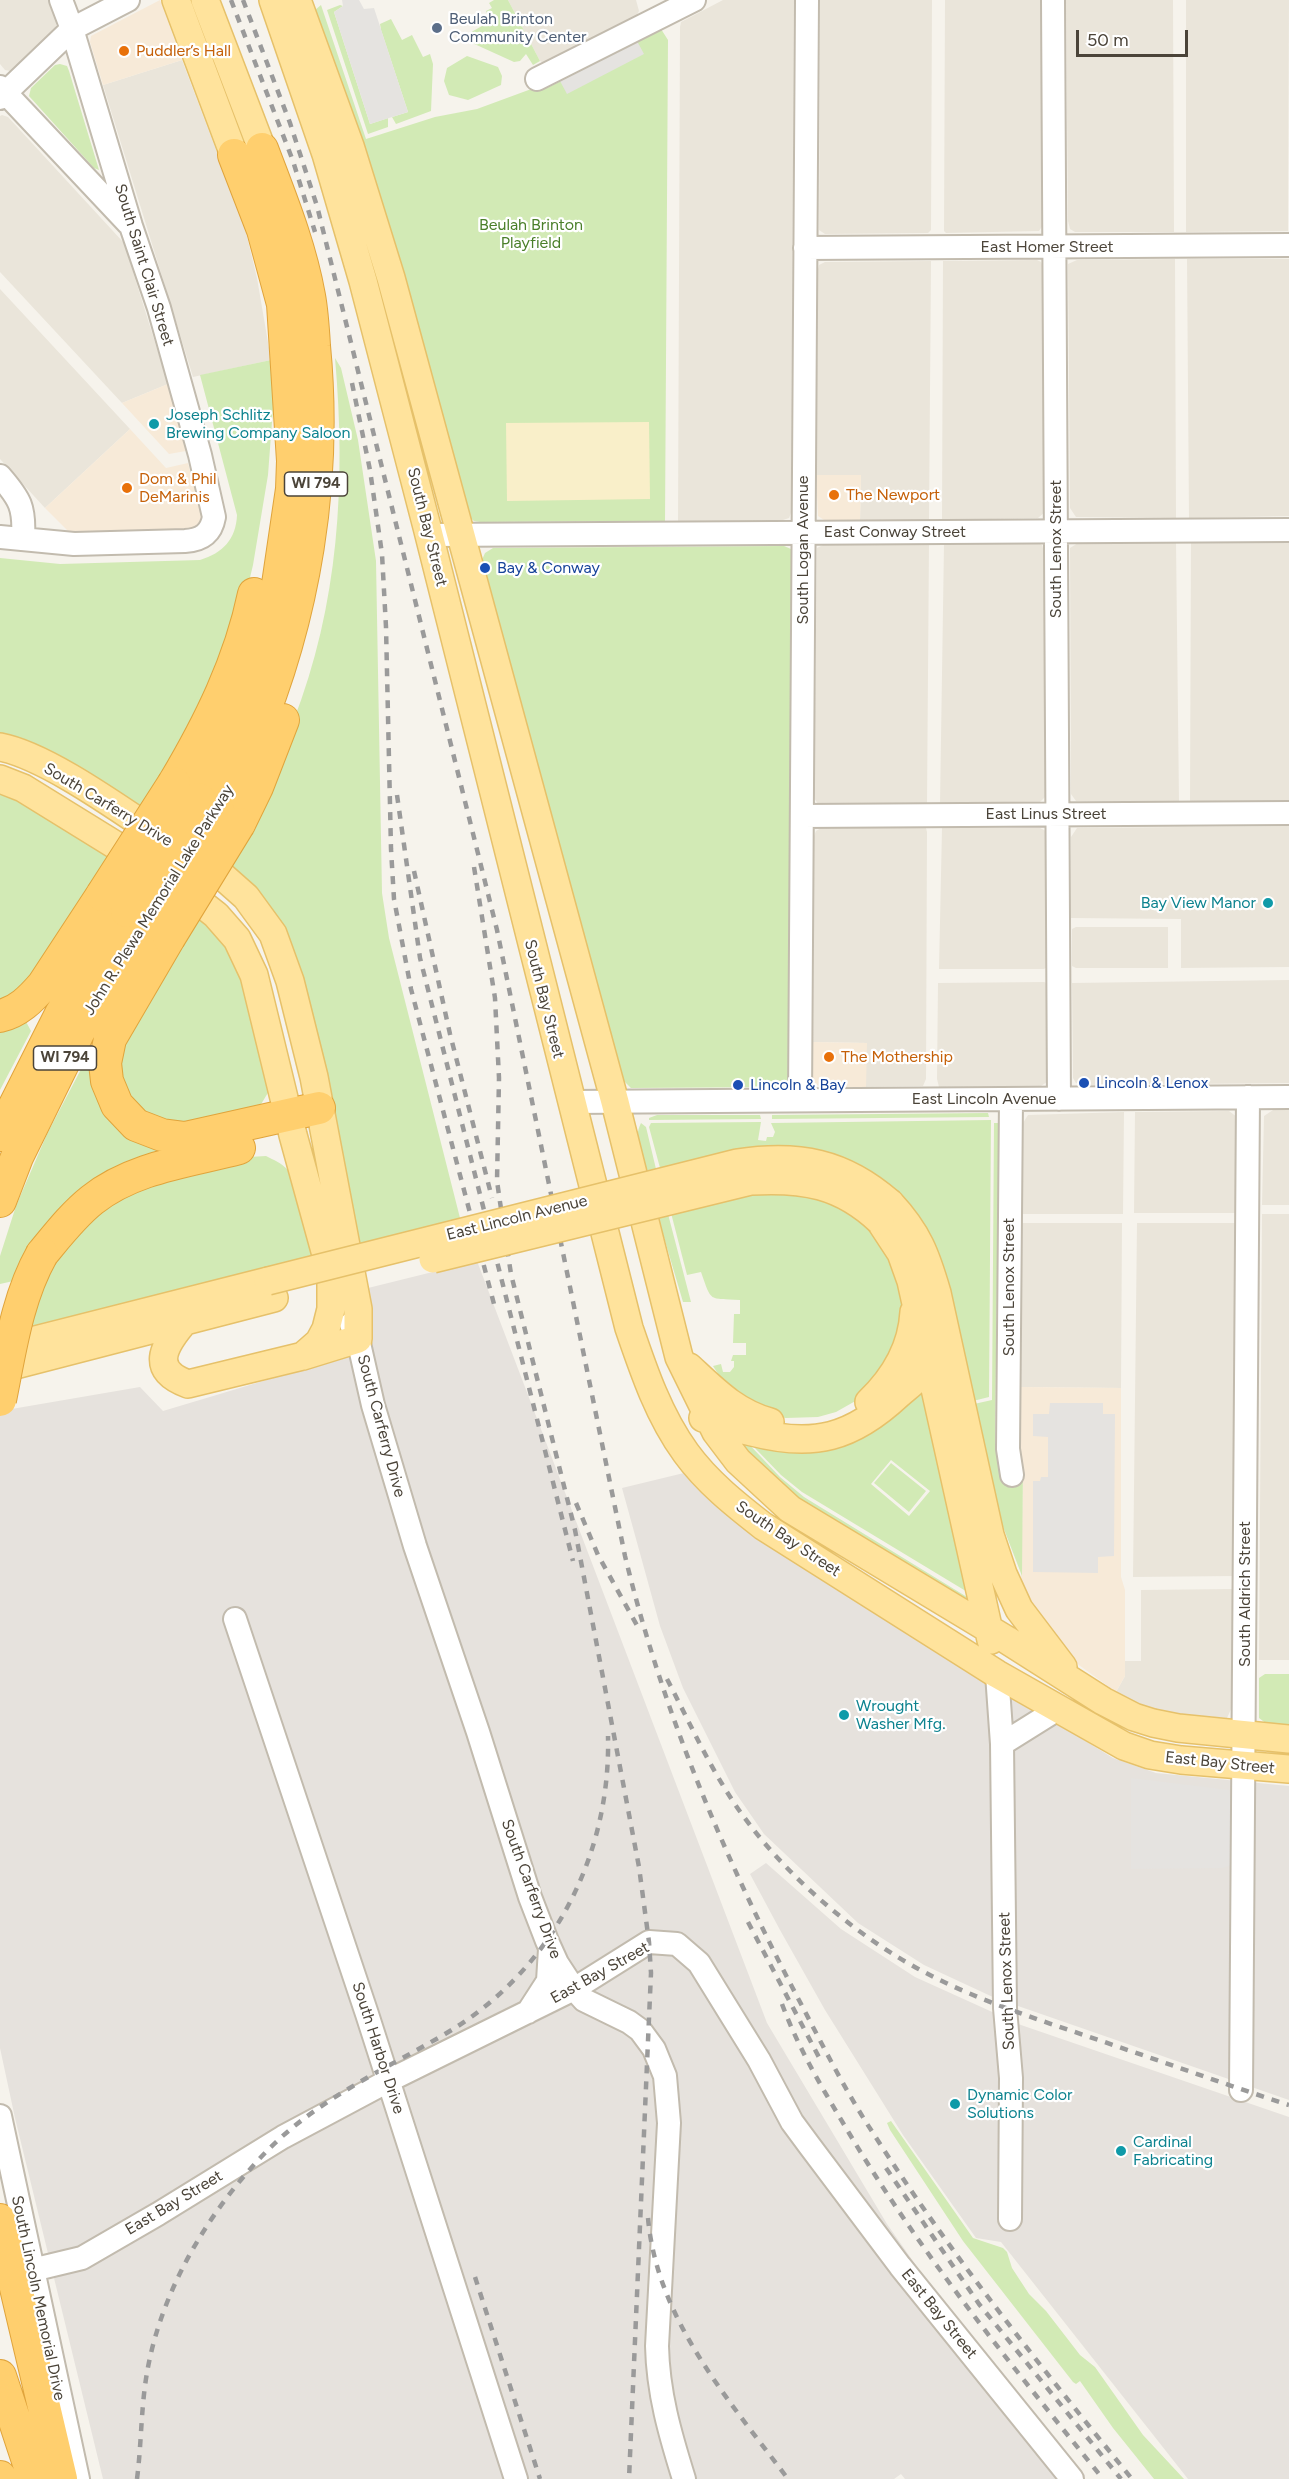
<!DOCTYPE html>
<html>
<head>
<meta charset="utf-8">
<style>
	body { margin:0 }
	#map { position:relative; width:1289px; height:2479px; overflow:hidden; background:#f6f3ec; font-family:Figtree,sans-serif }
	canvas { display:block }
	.scale { position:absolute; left:1076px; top:30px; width:112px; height:27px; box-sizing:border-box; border:3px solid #4b4439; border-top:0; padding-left:8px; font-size:18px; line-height:21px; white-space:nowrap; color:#4b4439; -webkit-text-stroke:4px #fff; paint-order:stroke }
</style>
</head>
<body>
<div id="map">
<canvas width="1289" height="2479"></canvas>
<div class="scale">50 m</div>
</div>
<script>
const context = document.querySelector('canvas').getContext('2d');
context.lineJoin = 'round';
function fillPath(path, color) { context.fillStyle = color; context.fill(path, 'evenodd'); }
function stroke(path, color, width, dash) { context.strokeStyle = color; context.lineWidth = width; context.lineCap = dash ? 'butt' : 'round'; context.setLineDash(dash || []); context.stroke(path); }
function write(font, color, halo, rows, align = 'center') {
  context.font = font + ' Figtree,sans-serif'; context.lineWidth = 4.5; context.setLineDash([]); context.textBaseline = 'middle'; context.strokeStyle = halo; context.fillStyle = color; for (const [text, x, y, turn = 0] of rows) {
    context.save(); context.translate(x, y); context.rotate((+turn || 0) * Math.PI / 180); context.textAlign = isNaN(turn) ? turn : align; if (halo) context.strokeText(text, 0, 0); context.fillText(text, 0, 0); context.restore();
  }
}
fillPath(new Path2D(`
	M0,0H49L57,22L55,30L10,71L5,70L0,64Z
	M508,0H636L639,11L636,17L547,65L540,61Z
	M723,0H794L791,513L789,518L783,520L678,522L680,27L681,22Z
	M820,0H932L931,230L928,233L825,234L819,230Z
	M945,0H1041L1043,225L1039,231L946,233L944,231Z
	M1066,0H1173L1174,232H1075L1070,229L1068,221Z
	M1186,0H1289L1288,231L1186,232Z
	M182,60L244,224L257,278L271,360L193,377L103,85Z
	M2,115L8,117L124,243L168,384L122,403L0,272V116Z
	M1175,259L1176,518L1076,517L1070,508L1068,264L1077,260Z
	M1187,259H1289V516L1189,518Z
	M1037,260L1041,262L1044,269L1045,512L1038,518L942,520L943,261Z
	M931,261L929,520H860L861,475H816L818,269L819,265L825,262Z
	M0,289L130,429L45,508L0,459Z
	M1191,541H1289V801L1190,802Z
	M1176,542L1179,802L1076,801L1071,794L1070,548L1078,543Z
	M929,543L927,804H818L814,798L817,548L825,544Z
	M1039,543L1042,545L1045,555V797L1039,803L940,804L944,544Z
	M1289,826V967L1181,968V919L1071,918V837L1077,828Z
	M821,828H926L927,832L926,1079L923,1086L866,1087V1043L813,1042L814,836L816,831Z
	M942,828H1040L1046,831L1049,966L1044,969H939Z
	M1076,927H1168V968H1076L1072,966V929Z
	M1289,980V1083L1083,1085L1076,1083L1073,1078L1072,983Z
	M1044,982L1049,984V1079L1047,1082L1041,1086L939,1087L937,1079L938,983Z
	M1289,1109V1205H1262L1264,1116L1273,1110Z
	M1229,1111L1237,1117V1213H1134L1135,1112Z
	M1124,1112L1123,1214H1022L1023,1123L1028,1115Z
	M1262,1214H1289V1660H1259Z
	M1022,1223H1122L1121,1388L1021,1387Z
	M1137,1223H1237L1234,1576L1133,1577Z
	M1234,1589L1232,1707L1227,1718L1178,1714L1157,1710L1134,1702L1116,1692L1125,1676V1661H1141V1590Z`), '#eae5da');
fillPath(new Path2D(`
	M160,0L182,60L103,85L90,42L91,36Z
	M168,384L186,451L169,454L122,403Z
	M130,429L166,468L188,463L202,516L200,524L192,529L69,532L45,508Z
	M816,475H861L860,520H824L818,516Z
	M813,1042L867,1043L866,1087H822L815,1084L812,1077Z
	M1021,1387L1121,1388V1577L1125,1590V1676L1116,1692L1068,1657L1021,1590L1023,1464H1020Z`), '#f7ead8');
fillPath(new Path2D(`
	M477,1261L767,2023L887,2224L1066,2479H905L901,2474L894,2479H103L15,2118L0,2048V1411L140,1387L163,1411L340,1358L372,1352L364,1289Z
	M688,1472L710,1496L748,1532L1113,1758L1156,1773L1289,1786V2100L995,1998L924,1965L858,1923L764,1834L735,1792L683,1688L660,1626L622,1488Z
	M766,1863L841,1929L915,1977L1021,2025L1289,2117V2479H1188L1001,2242L976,2238L903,2135L825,2010L780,1930L750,1874Z`), '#e6e2dd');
fillPath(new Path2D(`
	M494,0H508L540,61L533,65L526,54L520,61L514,62L470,42L466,35L491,21L486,11L492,8L489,3Z
	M321,5L366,139L435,117L477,109L534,88L542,89L549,87L661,29L668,40L665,521L480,522L474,521L468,516L315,10Z
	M340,5L343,6L334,12L370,124L388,118V127L368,134L327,10Z
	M391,19L402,40L412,35L423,57L430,54L433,64L431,111L396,124L392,117L408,112L381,30L380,24Z
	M467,56L498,67L502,76L501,85L468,100L449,95L444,81L447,68Z
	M60,64L67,66L69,71L99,170L94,168L29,96L31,88L55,65Z
	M335,358L341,368L358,440L376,561L382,893L389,938L460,1218L354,1246L319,1058L225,866C248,819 274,771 293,722C339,605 346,482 335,358Z
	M271,360L274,395L268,475L253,565L235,640L144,814L0,739V558L60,564L200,560C223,553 236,539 237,515L200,375Z
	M784,546L791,549L793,554L789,1078L785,1084L779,1087L631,1088L622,1079L481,562L485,553L493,548Z
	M0,794L23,803L115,859L62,942L0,1008Z
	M197,911L210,922L240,965L269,1091L257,1111L162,1126L122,1093L120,1041Z
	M23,1016L31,1031L0,1090V1026Z
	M99,1035V1068L179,1146L141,1163L18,1280L0,1284V1256L16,1206L47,1134Z
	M988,1113L989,1117L772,1119V1115Z
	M657,1115H760L761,1119L649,1120V1118Z
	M991,1120L989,1397L973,1401L943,1267L933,1241L918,1218L858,1164L854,1216L884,1245L894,1261L903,1302V1335L866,1395L836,1412L818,1417L786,1418L769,1415L722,1380L713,1366L721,1364L723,1372H730L734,1367V1361H731L733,1355H746V1343H733L734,1314H740V1300C708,1298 712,1303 701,1272L687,1275L671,1213L676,1212L663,1167L660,1168L649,1127L651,1123L761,1122L758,1140L766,1141L767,1137H773L775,1132L771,1123Z
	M641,1123L646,1127L656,1169L644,1173C640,1156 633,1139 641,1123Z
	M994,1123H999L995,1441L1004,1478L1023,1463L1022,1576L1002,1524L974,1404L992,1400Z
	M266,1156C274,1160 281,1163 287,1169C300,1183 309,1235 315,1255L21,1330L37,1279L78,1227L139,1185L249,1157Z
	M668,1214L691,1302H683L658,1217Z
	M922,1385L974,1596L802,1492L781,1475L752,1445L776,1447ZM891,1460L930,1491L909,1516L871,1484Z
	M736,1437L744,1439L780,1477L804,1497L967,1597L964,1601L800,1502L755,1462Z
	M891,1463L926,1491L909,1512L874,1483Z
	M1265,1674H1289V1726L1267,1724L1259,1718V1678Z
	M891,2121L973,2238L1003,2248L1007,2252L1012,2268L1029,2294L1046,2311L1080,2355L1095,2367L1143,2435L1184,2479H1154L1113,2428L1080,2381L1076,2384L1073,2382L963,2241L890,2130L887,2123Z`), '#d2eab5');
fillPath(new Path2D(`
	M649,422L650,499L507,501L506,423Z`), '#f9efc9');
fillPath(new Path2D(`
	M342,0H359L364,9L374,8L408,112L370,124L334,12L343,6Z
	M637,41L644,54L567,94L560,81Z
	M1050,1403H1103V1414H1115L1114,1556L1098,1557V1573L1033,1572V1481H1040L1041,1477H1048V1437L1033,1436V1414H1049Z
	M1131,1778L1229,1790L1233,1818L1235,1864L1222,1868L1131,1869Z`), '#e5e3e0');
const minor = new Path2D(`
	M1053,0L1059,1099
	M537,79L694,0
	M0,87L128,223
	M0,98L72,29L128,0
	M805,248L1289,245
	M0,476C20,499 25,507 23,539
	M429,535L1289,530
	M0,537L74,544L185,541C201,540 211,534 214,517L200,455L159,308L131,226L72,29L61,0
	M802,816L1289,813
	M1011,1099L1008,1449L1012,1475
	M800,1100L807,0
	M571,1102L1289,1097
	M351,1324L358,1339L373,1405L415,1546L478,1732L530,1897L547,1941L557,1963L574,1989L584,2000L629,2022L640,2030L654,2049L665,2076L669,2123L657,2346C658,2393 670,2434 684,2479
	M235,1619L367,2014L516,2479
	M997,1674L1002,1744L1005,2008L1011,2078L1010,2219
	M1002,1744L1058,1709
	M528,2012L548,1981L550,1949
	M1241,2090L1248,1097
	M0,2116L78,2479
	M32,2270L82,2258L158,2214L283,2137L388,2081L574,1989L649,1942L677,1944L699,1963L759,2060L792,2122L809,2145L900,2266L1072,2479`);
const major = new Path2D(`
	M176,0L234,155
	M205,0L262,149
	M273,0L326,154L363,281L427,527L629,1328C644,1372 659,1416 686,1453C707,1482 736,1505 763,1526L997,1674L1124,1746L1150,1755L1181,1760L1289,1769
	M297,0L350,146L391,278L615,1102L679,1357L716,1432L738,1461L790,1509L1007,1640L1103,1701L1134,1717L1153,1723L1178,1728L1289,1739
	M0,747C47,756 122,811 163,838
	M0,779L23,788L146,864
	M178,885L216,915L237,939L254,975L293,1135L331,1273V1309L326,1329L319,1342L303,1356
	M890,1203C918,1233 926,1255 937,1293L990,1535L1003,1574L1019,1609L1063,1667
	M880,1221L901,1253L911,1281L991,1640
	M182,1324C163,1347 150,1370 188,1384L303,1356L358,1339V1309L314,1077L290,981L273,934L246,897L220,874L196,858
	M0,1349L268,1281
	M689,1367C715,1391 736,1413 770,1422
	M0,1369L274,1298
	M869,1402C895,1377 912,1348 914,1312
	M703,1418C719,1424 735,1428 752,1432C814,1448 852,1438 899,1394C913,1382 928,1371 935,1354`);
const highway = new Path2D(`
	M174,783C209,724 240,662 254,594
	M199,799L229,739L256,673L277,591L292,489L293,461L283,304L263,230L234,155
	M218,811C229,788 243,765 252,742C305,617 327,480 314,346C313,329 312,312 309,296C300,245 280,197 262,149
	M239,824L257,787L283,720
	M169,938L110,1039L105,1063L107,1081L117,1105L136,1125L162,1135L185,1138L319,1108
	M0,1016C18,1012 31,999 43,985L102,895
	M0,1135L61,1014L127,911
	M0,1201L17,1157L79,1031L146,923
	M42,1254C57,1236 73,1215 92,1200C133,1167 190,1161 239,1148
	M0,2220L61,2479
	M0,2376L34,2479
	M0,2477L1,2479`);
stroke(minor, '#c2bbae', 26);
stroke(major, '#e6c16a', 30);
stroke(highway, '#e0a43c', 34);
stroke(minor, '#fff', 22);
stroke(major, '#ffe39c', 27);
stroke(highway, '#ffcf6e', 32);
stroke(new Path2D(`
	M231,0L293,161L315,232
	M243,0L290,123L317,206L497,930L625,1556C663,1713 725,1860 800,2002C823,2046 846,2092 873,2133C951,2255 1041,2367 1132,2479
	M352,383L370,470L382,554L386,627L391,849L394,899L411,989L494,1304
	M397,795L420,958L573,1561
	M474,867L495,998L499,1078L497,1181L500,1202L511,1274L575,1530L639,1867L649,1942L651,1973L648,2041L629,2479
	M414,871L450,1034L492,1198
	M576,1503L598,1555L639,1629
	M667,1679C693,1729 715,1780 750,1825C794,1883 862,1940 926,1973C985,2004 1050,2023 1113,2045C1172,2065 1230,2086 1289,2105
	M748,1922L822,2063
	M782,2004C799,2050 824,2091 849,2133C923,2257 1013,2367 1103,2479
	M886,2168L979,2304L1121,2479
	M648,2218C657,2320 729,2400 788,2479
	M475,2277L540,2479
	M137,2479C141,2448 141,2416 145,2386C156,2300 204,2217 263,2155C314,2101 382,2071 445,2034C551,1972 611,1857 608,1736`), '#9a9a9a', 4.5, [8, 8]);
const majorBridge = new Path2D(`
	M433,1259L751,1181C803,1178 841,1184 880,1221
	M268,1281L737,1163C799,1154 843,1162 890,1203`);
const highwayBridge = new Path2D(`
	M102,895L174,783
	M127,911L199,799
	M146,923L218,811
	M169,938L239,824
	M0,1400C10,1351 17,1298 42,1254`);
stroke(majorBridge, '#e6c16a', 30, []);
stroke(highwayBridge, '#e0a43c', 34, []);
stroke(majorBridge, '#ffe39c', 27);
stroke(highwayBridge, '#ffcf6e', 32);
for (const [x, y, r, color] of [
	[437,28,6,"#5c6f8a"],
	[124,51,6,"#e8710a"],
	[154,424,6,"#0f9aa8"],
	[127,488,6,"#e8710a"],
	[834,495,6,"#e8710a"],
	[485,568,6,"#1a4fb4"],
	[1268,903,6,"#0f9aa8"],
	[829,1057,6,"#e8710a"],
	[1084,1083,6,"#1a4fb4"],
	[738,1085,6,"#1a4fb4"],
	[844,1715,6,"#0f9aa8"],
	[955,2104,6,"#0f9aa8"],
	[1121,2151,6,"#0f9aa8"]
]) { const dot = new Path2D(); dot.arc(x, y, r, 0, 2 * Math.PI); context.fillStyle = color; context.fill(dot); stroke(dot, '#fff', 2); }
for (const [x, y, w] of [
	[316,484,63],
	[65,1058,63]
]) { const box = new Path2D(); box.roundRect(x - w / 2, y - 12, w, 24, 4.5); context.fillStyle = '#fff'; context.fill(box); stroke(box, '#4b4439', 1.5); }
write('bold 15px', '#4b4439', null, [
	["WI 794",316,484],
	["WI 794",65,1058]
]);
write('16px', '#4e5e75', '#fff', [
	["Beulah Brinton",449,19],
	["Community Center",449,37]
], 'left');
write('16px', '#c56008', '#fff', [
	["Puddler’s Hall",136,51],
	["Dom & Phil",139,479],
	["DeMarinis",139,497],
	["The Newport",846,495],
	["The Mothership",841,1057]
], 'left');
write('16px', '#4a7f2a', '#fff', [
	["Beulah Brinton",531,225],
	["Playfield",531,243]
]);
write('16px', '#4b4439', '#fff', [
	["East Homer Street",1047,247],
	["South Saint Clair Street",144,265,73],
	["South Bay Street",427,527,76],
	["East Conway Street",895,532],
	["South Lenox Street",1056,549,-90],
	["South Logan Avenue",803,550,-90],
	["South Carferry Drive",108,805,31],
	["East Linus Street",1046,814],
	["John R. Plewa Memorial Lake Parkway",159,900,-58],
	["South Bay Street",544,999,76],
	["East Lincoln Avenue",984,1099],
	["East Lincoln Avenue",517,1218,-14],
	["South Lenox Street",1009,1287,-90],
	["South Carferry Drive",381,1426,75],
	["South Bay Street",788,1539,34],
	["South Aldrich Street",1245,1594,-90],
	["East Bay Street",1220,1763,6],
	["South Carferry Drive",531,1889,70],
	["East Bay Street",600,1973,-29],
	["South Lenox Street",1007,1981,-92],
	["South Harbor Drive",378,2048,72],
	["East Bay Street",174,2203,-31],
	["South Lincoln Memorial Drive",38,2298,78],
	["East Bay Street",939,2314,51]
]);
write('16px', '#0d838f', '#fff', [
	["Joseph Schlitz",166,415],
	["Brewing Company Saloon",166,433],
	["Bay View Manor",1256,903,"right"],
	["Wrought",856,1706],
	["Washer Mfg.",856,1724],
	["Dynamic Color",967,2095],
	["Solutions",967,2113],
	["Cardinal",1133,2142],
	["Fabricating",1133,2160]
], 'left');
write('16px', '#164399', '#fff', [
	["Bay & Conway",497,568],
	["Lincoln & Lenox",1096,1083],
	["Lincoln & Bay",750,1085]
], 'left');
</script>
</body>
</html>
